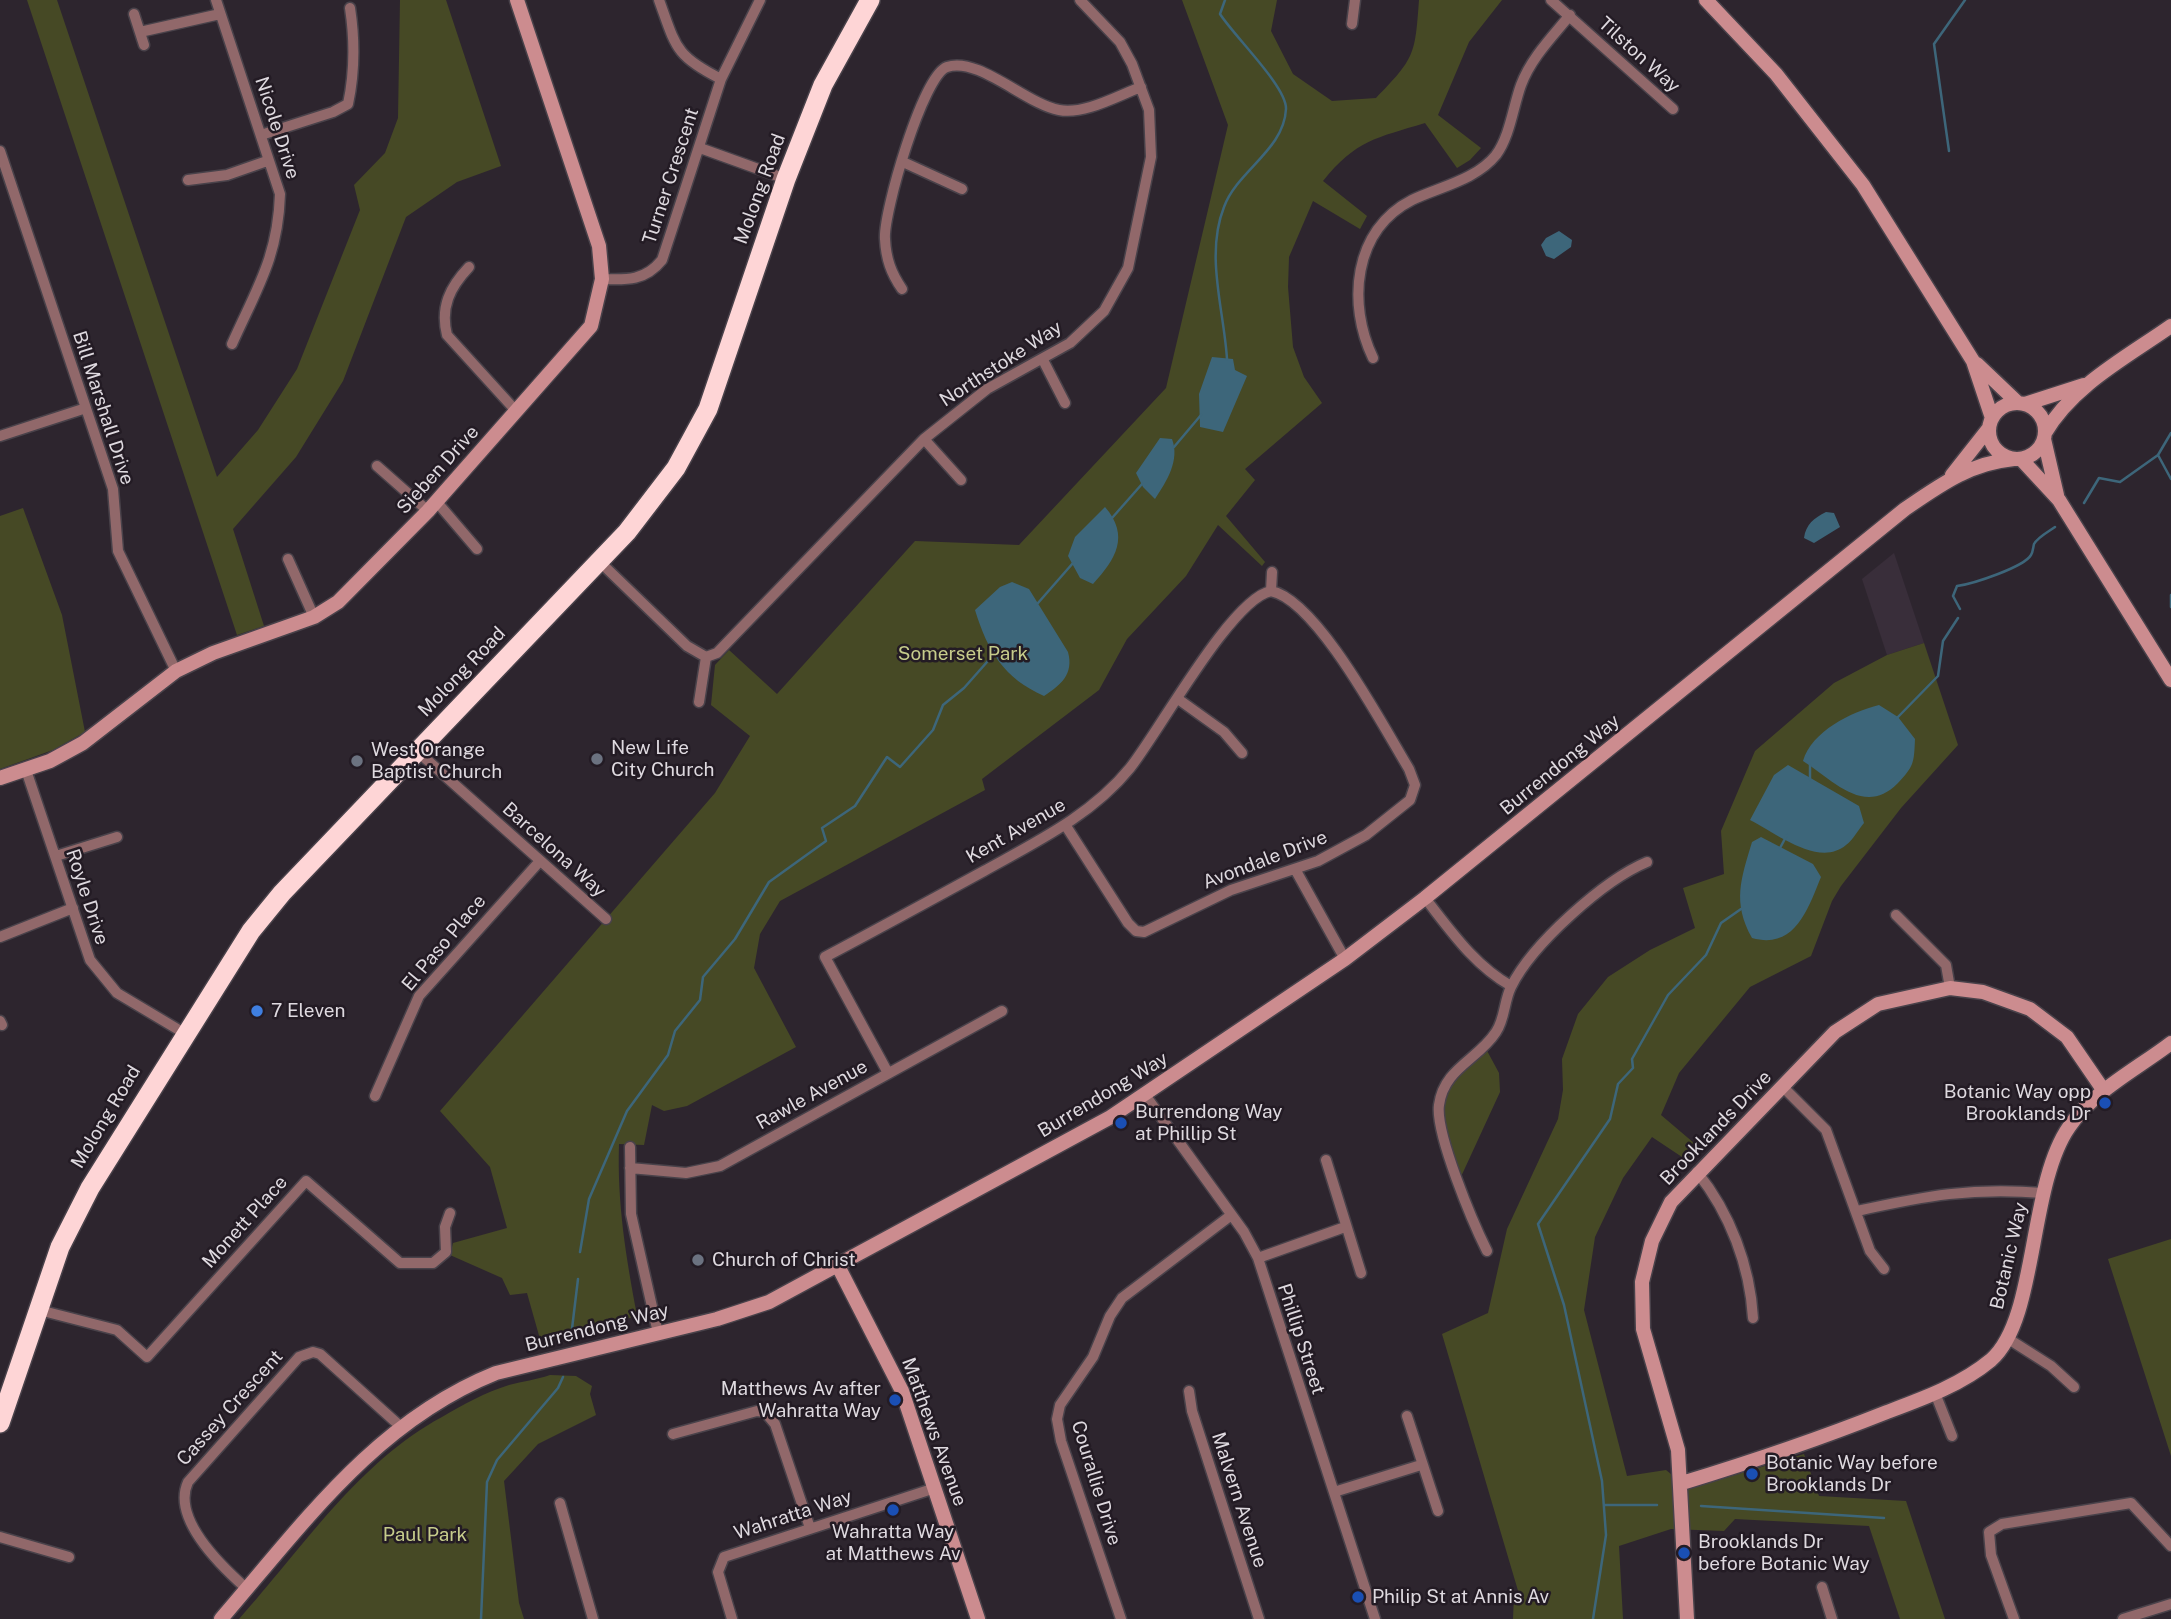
<!DOCTYPE html>
<html>
<head>
<meta charset="utf-8">
<style>
	body { margin:0 }
	canvas { display:block; background:#2d252e }
</style>
</head>
<body>
<canvas width="2171" height="1619"></canvas>
<script>
const context = document.querySelector('canvas').getContext('2d');
context.lineJoin = 'round';
function fillPath(path, color) { context.fillStyle = color; context.fill(path, 'evenodd'); }
function stroke(path, color, width, dash) { context.strokeStyle = color; context.lineWidth = width; context.lineCap = dash ? 'butt' : 'round'; context.setLineDash(dash || []); context.stroke(path); }
function write(font, color, halo, rows, align = 'center') {
  context.font = font + ' "Public Sans",sans-serif'; context.lineWidth = 5; context.setLineDash([]); context.textBaseline = 'middle'; context.strokeStyle = halo; context.fillStyle = color; for (const [text, x, y, turn = 0] of rows) {
    context.save(); context.translate(x, y); context.rotate((+turn || 0) * Math.PI / 180); context.textAlign = isNaN(turn) ? turn : align; if (halo) context.strokeText(text, 0, 0); context.fillText(text, 0, 0); context.restore();
  }
}
fillPath(new Path2D(`
	M1894,553L1924,643L1887,655L1862,579Z`), '#392e3a');
fillPath(new Path2D(`
	M27,0H57L217,477L258,430L297,369L360,210L354,185L385,153L398,118L400,0H446L501,166L457,182L406,217L343,381L296,457L233,529L264,626L237,635Z
	M1182,0H1277L1271,31L1293,74L1332,101L1376,98C1415,58 1415,55 1419,0H1502L1469,42L1438,115L1481,148L1470,160L1457,168L1425,123C1376,138 1356,140 1323,181L1367,216L1360,229L1313,201L1289,257L1288,287L1293,347L1304,377L1322,403L1245,469L1255,480L1226,516L1265,562L1262,566L1218,525L1186,576L1127,639L1099,690L982,779L985,790L780,901L760,934L754,968L796,1047L687,1106L664,1111L652,1105L644,1145L619,1144C617,1203 626,1257 637,1315L581,1338L540,1339L527,1293L510,1295L502,1278L450,1255L453,1243L507,1228L490,1167L440,1111L715,793L750,736L711,705L715,665L729,650L777,694L915,541L1019,545L1166,388L1228,125Z
	M23,508L62,615L85,732L53,750L0,769V516Z
	M1924,643L1958,745L1901,808L1841,886L1832,901L1811,956L1750,987L1679,1073L1661,1115L1701,1149L1688,1161L1652,1137L1623,1178L1595,1237L1584,1310L1627,1476L1666,1470L1682,1483H1709L1804,1454L1819,1496L1906,1501L1945,1619H1900L1869,1526L1735,1519L1724,1531L1671,1529L1619,1546L1623,1619H1513L1514,1596L1519,1594L1442,1334L1488,1313L1507,1229L1558,1119L1563,1090L1562,1059L1578,1014L1608,977L1650,950L1695,928L1683,888L1724,874L1721,831L1755,751L1834,683L1887,655Z
	M1485,1047L1499,1073L1500,1092L1459,1181L1442,1131V1087Z
	M2171,1239V1456L2108,1259Z
	M550,1375L576,1376L592,1386L590,1394L596,1415L538,1444L504,1481L519,1603L524,1619H239C301,1550 358,1462 442,1417C462,1405 486,1392 509,1385C523,1381 536,1380 550,1375Z`), '#464925');
fillPath(new Path2D(`
	M1559,231L1572,240L1571,247L1554,259L1546,256L1541,245L1546,238Z
	M1212,357L1233,359L1235,370L1247,376L1223,432L1200,427L1199,394Z
	M1160,438L1172,439C1180,460 1167,481 1155,499L1143,487L1136,473Z
	M1105,507C1130,536 1116,559 1093,584L1080,578L1068,556L1075,537Z
	M1826,512L1834,513L1840,527L1814,543L1804,538C1806,524 1814,518 1826,512Z
	M1012,582L1029,589L1068,652C1074,674 1061,685 1044,696C1004,678 988,652 975,610L1000,587Z
	M1879,705L1898,717L1915,739C1914,763 1914,766 1898,783C1865,817 1834,781 1803,761C1812,731 1851,712 1879,705Z
	M1788,765L1859,806L1864,823C1858,830 1853,840 1846,845C1819,868 1776,833 1750,820L1774,775Z
	M1761,837L1813,864L1821,877C1808,909 1795,950 1752,938C1732,902 1741,879 1752,842Z`), '#3d667a');
stroke(new Path2D(`
	M1225,0L1220,14C1234,36 1287,87 1286,109C1284,150 1237,171 1224,207C1205,255 1224,310 1227,359
	M1949,151L1934,44L1965,0
	M1174,447L1201,415
	M2158,455L2171,479
	M2084,503L2099,478L2120,482L2158,455L2171,433
	M1112,518L1142,484
	M2171,595V607
	M1038,603L1073,563
	M1960,609L1953,596L1957,586C1973,584 2024,567 2031,555C2033,552 2033,548 2034,544C2038,537 2048,532 2055,527
	M1897,718L1938,676L1943,641L1958,618
	M1810,780V765
	M1780,848L1787,835
	M580,1252L589,1199L627,1111L668,1055L675,1031L700,1000L703,977L735,939L769,882L826,841L822,828L855,806L887,757L900,767L933,730L943,705L964,688L995,653
	M571,1337L578,1279
	M1604,1505H1657
	M1701,1506L1884,1518
	M481,1619L487,1482L497,1460L558,1388L563,1377
	M1593,1619L1606,1535L1602,1481L1564,1305L1538,1224L1610,1119L1618,1084L1633,1068L1632,1059L1668,995L1706,955L1721,923L1741,909`), '#3d667a', 2.5);
const street = new Path2D(`
	M216,0L280,194C278,257 257,288 232,344
	M659,0C676,47 675,56 721,79
	M1551,0L1673,109
	M134,14L144,45
	M1352,24L1355,0
	M140,32L220,14
	M261,135L333,112L348,104C355,71 355,41 350,8
	M700,148L786,179
	M0,151L113,489L118,551L176,671
	M903,162L962,189
	M188,180L227,175L267,161
	M469,267C450,287 440,307 447,335L517,412
	M602,279C627,280 645,281 662,260L721,79L760,0
	M902,289C891,273 886,259 885,239C883,213 923,75 947,67C978,56 1026,104 1059,110C1084,115 1117,96 1141,87
	M1373,358C1347,304 1353,230 1412,200C1439,187 1476,180 1496,155C1510,136 1513,107 1521,85C1531,58 1552,37 1570,15
	M1043,360L1065,403
	M0,436L86,408
	M924,439L961,480
	M377,466L428,511
	M436,501L477,549
	M288,559L314,617
	M599,561L687,646L706,657L717,653L924,439L987,389L1070,343L1104,311L1128,268L1151,157L1149,110L1132,64L1120,42L1080,0
	M1178,699L1224,732L1242,753
	M699,702L706,657
	M417,751L606,919
	M26,770L90,960L117,993L184,1033
	M1066,826L1128,923L1136,931L1144,932L1231,890L1318,861L1366,835L1410,800L1415,785L1409,769C1384,728 1317,600 1271,591L1272,572
	M56,856L117,837
	M1295,869L1345,959
	M1425,898C1451,931 1474,965 1511,986
	M1896,915L1946,965L1950,988
	M0,937L73,908
	M0,1021L2,1025
	M888,1073L825,957C878,929 931,900 984,871C1036,842 1092,815 1130,768C1159,732 1231,599 1271,591
	M1782,1086L1826,1130L1870,1251L1884,1269
	M1145,1095L1244,1232L1258,1258L1375,1619
	M375,1096L419,996L539,862
	M630,1147L631,1214L658,1333
	M1326,1160L1361,1273
	M630,1168L686,1173L720,1166L1002,1011
	M1697,1172C1730,1213 1750,1266 1753,1318
	M1857,1211C1925,1196 1972,1187 2043,1193
	M1487,1251C1473,1223 1435,1133 1439,1105C1444,1068 1478,1060 1496,1032C1505,1019 1504,1001 1511,987C1532,944 1604,880 1647,862
	M1258,1258L1345,1227
	M39,1310L117,1330L147,1357L306,1181L400,1263H433L446,1252L445,1227L450,1213
	M2007,1338L2051,1366L2074,1387
	M1189,1391L1192,1411L1259,1619
	M1935,1393L1952,1436
	M1407,1416L1438,1511
	M673,1434L757,1411L765,1412L775,1424L810,1528
	M1334,1492L1421,1465
	M560,1503L593,1619
	M0,1537L69,1557
	M1822,1587L1832,1619
	M247,1589C222,1567 171,1519 188,1482L299,1357L313,1352L320,1354L400,1426
	M732,1619L718,1572L724,1557L935,1488
	M1121,1619L1061,1441L1057,1419L1060,1405L1093,1357L1110,1316L1122,1298L1230,1216
	M2014,1619L1991,1555L1989,1532L2002,1524L2131,1503L2171,1546
	M2123,1619L2171,1604`);
const secondary = new Path2D(`
	M1706,0L1776,74L1863,185L1973,361L1992,418
	M1977,364L2018,403
	M1989 431a28 28 0 1 1 56 0a28 28 0 1 1-56 0Z
	M2025,404L2084,385
	M2045,433C2073,385 2127,357 2171,326
	M2044,439L2057,495
	M2021,459L2059,500L2171,680
	M1952,475L1989,428
	M0,778L50,761L83,743L176,671L213,653L314,617L338,602L428,511L591,326L602,279L599,246L517,0
	M838,1266L902,1391L978,1619
	M1682,1483C1751,1462 1819,1439 1887,1412C1922,1399 1961,1385 1991,1360C2038,1319 2028,1186 2069,1127C2093,1091 2137,1069 2171,1043
	M221,1619C303,1524 376,1421 496,1373L717,1319L769,1302L1109,1118L1345,959L1425,898L1905,509C1940,485 1970,463 2014,459
	M1687,1619L1678,1450L1643,1329L1642,1282L1652,1241L1671,1202L1835,1032L1878,1004L1950,988L1983,992L2030,1009L2067,1037L2104,1091`);
const highway = new Path2D(`
	M0,1423L60,1247L90,1188L251,931L282,893L627,532L676,468L708,409L786,179L823,85L870,0`);
stroke(street, '#49424a', 13);
stroke(secondary, '#49424a', 17);
stroke(highway, '#49424a', 22);
stroke(street, '#91686a', 10);
stroke(secondary, '#cc8c8f', 14);
stroke(highway, '#fed5d6', 19);
for (const [x, y, r, color] of [
	[597,759,7,"#6b7280"],
	[357,761,7,"#6b7280"],
	[257,1011,7,"#3f7fe0"],
	[2105,1103,7,"#1a4fb4"],
	[1121,1123,7,"#1a4fb4"],
	[698,1260,7,"#6b7280"],
	[895,1400,7,"#1a4fb4"],
	[1752,1474,7,"#1a4fb4"],
	[893,1510,7,"#1a4fb4"],
	[1684,1553,7,"#1a4fb4"],
	[1358,1597,7,"#1a4fb4"]
]) { const dot = new Path2D(); dot.arc(x, y, r, 0, 2 * Math.PI); context.fillStyle = color; context.fill(dot); stroke(dot, '#231b24', 2.5); }
write('19px', '#ded9df', '#231b24', [
	["Tilston Way",1639,55,42],
	["Nicole Drive",277,128,72],
	["Turner Crescent",671,176,-72],
	["Molong Road",760,189,-70],
	["Northstoke Way",1001,364,-33],
	["Bill Marshall Drive",103,408,72],
	["Sieben Drive",438,470,-48],
	["Molong Road",462,672,-46],
	["Burrendong Way",1560,765,-39],
	["Kent Avenue",1016,831,-30],
	["Barcelona Way",554,850,42],
	["Avondale Drive",1265,860,-21],
	["Royle Drive",87,897,72],
	["El Paso Place",444,943,-50],
	["Rawle Avenue",812,1095,-29],
	["Burrendong Way",1103,1095,-31],
	["Molong Road",106,1117,-59],
	["Brooklands Drive",1716,1128,-46],
	["Monett Place",245,1222,-48],
	["Botanic Way",2009,1256,-77],
	["Burrendong Way",597,1328,-14],
	["Phillip Street",1301,1339,72],
	["Cassey Crescent",230,1408,-48],
	["Matthews Avenue",934,1432,70],
	["Courallie Drive",1096,1483,73],
	["Malvern Avenue",1239,1500,72],
	["Wahratta Way",793,1515,-18]
]);
write('19px', '#c6cc8b', '#231b24', [
	["Somerset Park",963,654],
	["Paul Park",425,1535]
]);
write('19px', '#ded9df', '#231b24', [
	["New Life",611,748],
	["City Church",611,770],
	["West Orange",371,750],
	["Baptist Church",371,772],
	["7 Eleven",271,1011],
	["Botanic Way opp",2091,1092,"right"],
	["Brooklands Dr",2091,1114,"right"],
	["Burrendong Way",1135,1112],
	["at Phillip St",1135,1134],
	["Church of Christ",712,1260],
	["Matthews Av after",881,1389,"right"],
	["Wahratta Way",881,1411,"right"],
	["Botanic Way before",1766,1463],
	["Brooklands Dr",1766,1485],
	["Wahratta Way",893,1532,"center"],
	["at Matthews Av",893,1554,"center"],
	["Brooklands Dr",1698,1542],
	["before Botanic Way",1698,1564],
	["Philip St at Annis Av",1372,1597]
], 'left');
</script>
</body>
</html>
